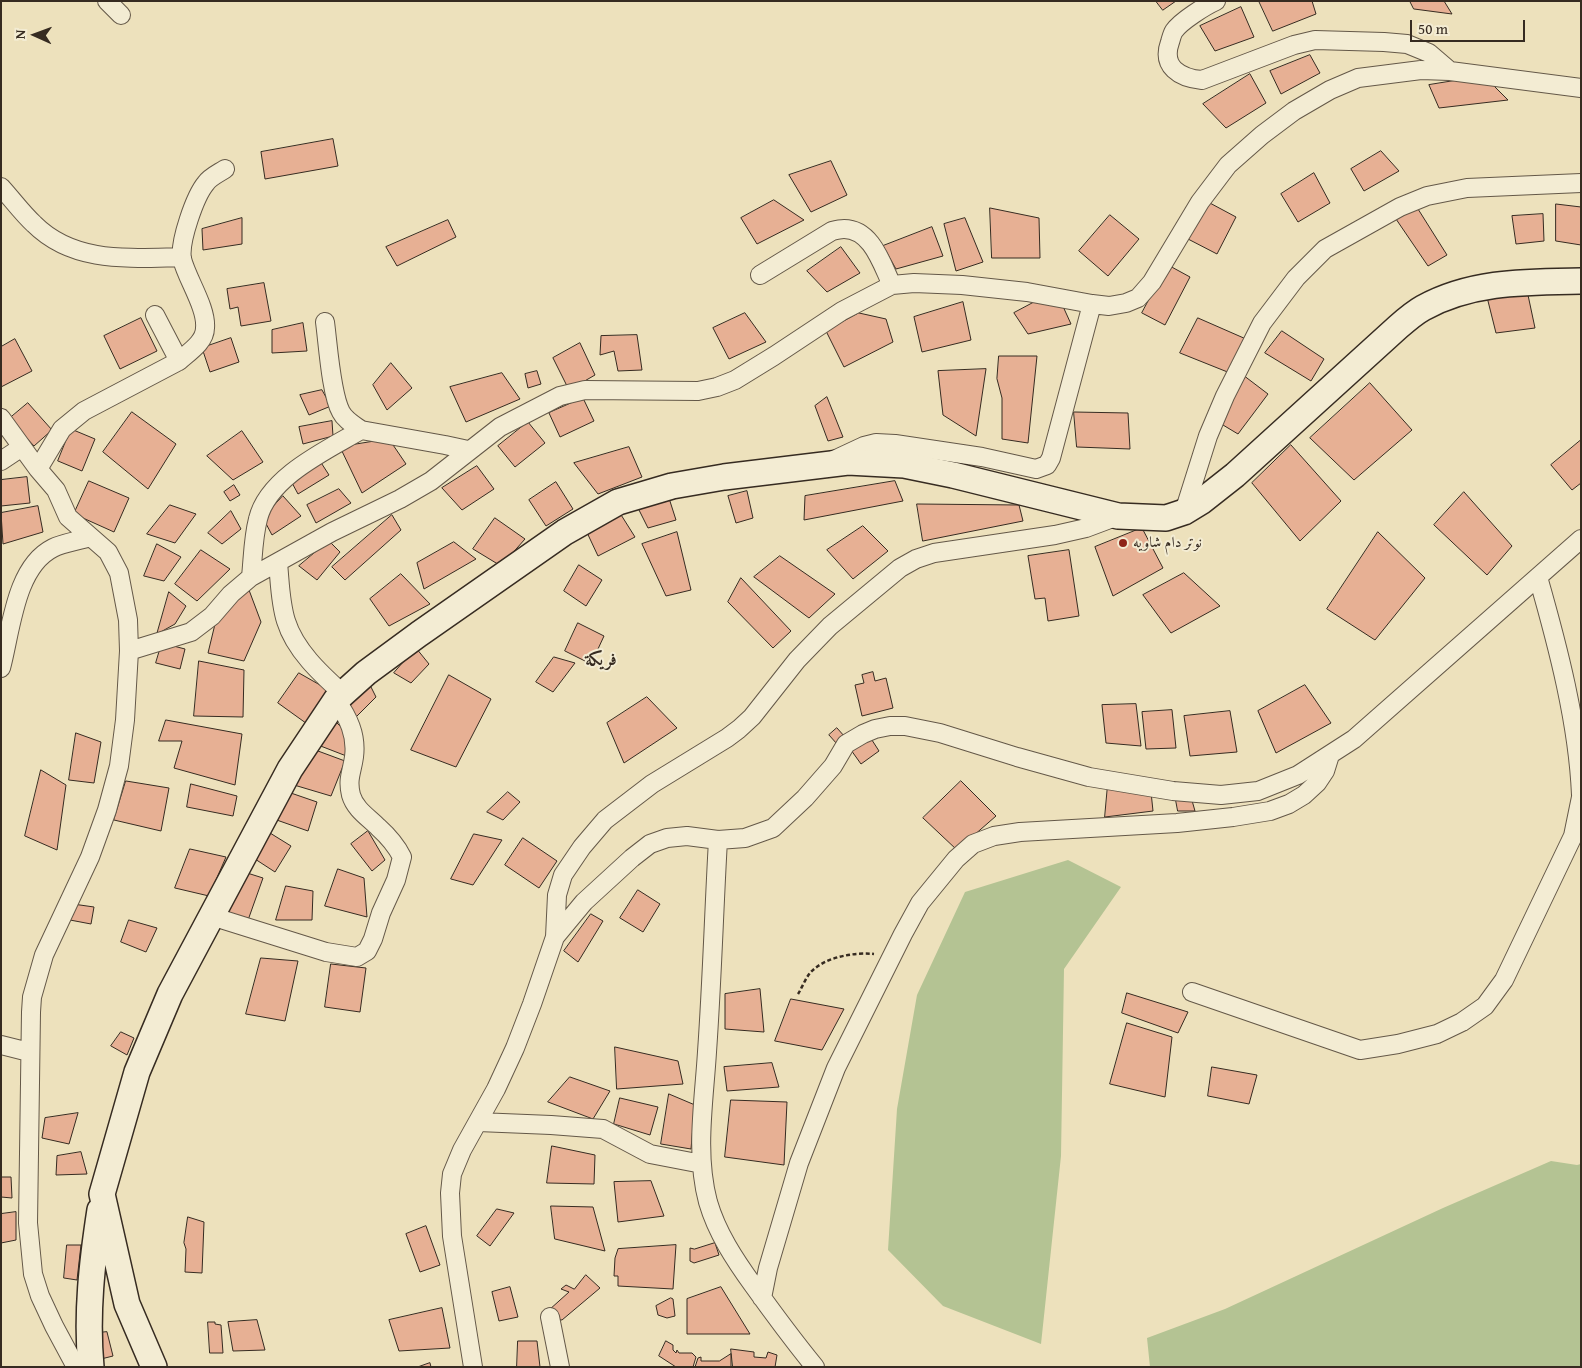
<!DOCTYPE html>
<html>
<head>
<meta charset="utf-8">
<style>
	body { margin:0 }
	#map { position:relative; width:1582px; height:1368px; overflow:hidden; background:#ede1bc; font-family:"Gentium Book Plus",serif }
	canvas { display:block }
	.frame { position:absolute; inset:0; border:2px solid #362b21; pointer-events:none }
	.north { position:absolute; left:10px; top:10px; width:50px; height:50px; -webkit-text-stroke:4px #f3ecd3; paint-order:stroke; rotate:272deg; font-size:14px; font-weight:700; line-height:20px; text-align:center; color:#362b21 }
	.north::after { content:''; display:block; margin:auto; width:18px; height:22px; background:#362b21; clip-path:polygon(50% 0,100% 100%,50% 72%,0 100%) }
	.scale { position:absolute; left:1410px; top:20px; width:115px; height:22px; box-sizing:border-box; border:2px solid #362b21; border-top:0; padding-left:6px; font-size:15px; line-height:18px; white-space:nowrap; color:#362b21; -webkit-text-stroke:4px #f3ecd3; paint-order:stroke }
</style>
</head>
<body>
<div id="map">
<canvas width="1582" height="1368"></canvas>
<div class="frame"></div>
<div class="north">N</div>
<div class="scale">50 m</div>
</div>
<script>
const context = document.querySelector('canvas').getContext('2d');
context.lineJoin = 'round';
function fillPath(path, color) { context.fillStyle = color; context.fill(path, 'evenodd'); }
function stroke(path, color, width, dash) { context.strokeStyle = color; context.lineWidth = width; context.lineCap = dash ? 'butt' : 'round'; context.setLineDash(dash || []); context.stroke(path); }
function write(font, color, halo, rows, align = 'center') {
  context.font = font + ' "Gentium Book Plus",Amiri,serif'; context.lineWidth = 4; context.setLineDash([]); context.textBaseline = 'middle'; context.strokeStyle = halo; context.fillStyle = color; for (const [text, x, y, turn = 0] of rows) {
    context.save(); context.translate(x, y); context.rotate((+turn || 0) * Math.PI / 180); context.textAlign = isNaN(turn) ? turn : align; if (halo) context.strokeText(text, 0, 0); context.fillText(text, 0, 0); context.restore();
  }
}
fillPath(new Path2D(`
	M1068,860L1121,887L1064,969L1061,1156L1041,1344L943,1306L888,1250L897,1109L917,995L965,892Z
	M1551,1161L1577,1165L1581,1164V1367H1150L1147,1338L1225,1309L1443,1208Z`), '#b4c393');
const building = new Path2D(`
	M1156,1H1176L1163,10Z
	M1259,1H1312L1316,14L1273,31Z
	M1410,1H1444L1452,14L1414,9Z
	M1241,7L1254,37L1215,51L1200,26Z
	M1310,55L1320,73L1281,94L1270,71Z
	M1250,74L1266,103L1226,128L1203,104Z
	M1484,76L1508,100L1439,108L1429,85Z
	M333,139L338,166L265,179L261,152Z
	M1381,151L1399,171L1364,191L1351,169Z
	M831,161L847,195L811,212L789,175Z
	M1314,173L1330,203L1298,222L1281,194Z
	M774,200L804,220L757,244L741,218Z
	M1208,202L1236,217L1217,254L1188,239Z
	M1556,204L1581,207V245L1556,241Z
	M990,208L1039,218L1040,258H992Z
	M1418,209L1447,255L1428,266L1396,219Z
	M1543,214L1544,241L1516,244L1512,216Z
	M1110,215L1139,239L1108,276L1079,251Z
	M242,218V244L203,250L202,229Z
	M965,218L983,262L956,271L944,224Z
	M448,220L456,237L397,266L386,247Z
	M932,227L943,256L896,269L883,246Z
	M841,247L860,273L827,292L807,271Z
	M1168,265L1190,277L1165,325L1142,313Z
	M264,283L271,321L241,326L238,307L230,309L227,289Z
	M1528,295L1535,328L1496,333L1487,297Z
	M1040,299L1061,302L1071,324L1028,334L1014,313Z
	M963,302L971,340L922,352L914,317Z
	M745,313L766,342L729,359L713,328Z
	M859,313L886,319L893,342L844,367L826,331Z
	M141,318L157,351L120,369L104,336Z
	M1198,318L1246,339L1230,373L1180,353Z
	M303,323L307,351L272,353V330Z
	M1282,331L1324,359L1311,381L1265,353Z
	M637,335L642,370L618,371L614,351L600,355L601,336Z
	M231,338L239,362L210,372L202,348Z
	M15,339L32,371L1,387V347Z
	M580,343L595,375L569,390L553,358Z
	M999,356H1037L1028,443L1002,439V398L997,379Z
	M391,363L412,388L387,410L373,385Z
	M986,369L976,436L943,415L938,371Z
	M537,371L541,384L528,388L525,374Z
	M502,373L520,399L466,422L450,387Z
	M1243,375L1268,394L1238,434L1218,422Z
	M1370,383L1412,430L1354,480L1310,438Z
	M322,390L331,406L309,415L300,395Z
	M827,397L843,437L828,441L815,406Z
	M583,398L594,421L560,437L549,413Z
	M28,403L52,430L34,446L9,419Z
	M132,412L176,444L148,489L103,452Z
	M1074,412L1128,413L1130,449L1077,447Z
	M332,421L333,436L303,444L299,427Z
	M528,422L545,443L515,467L498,446Z
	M71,429L95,439L82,471L58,461Z
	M242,431L263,462L233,480L207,456Z
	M389,439L406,464L362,493L340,447Z
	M1581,440V483L1572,490L1551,465Z
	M1291,445L1341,501L1300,541L1252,483Z
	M629,447L642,477L598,494L574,463Z
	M320,461L329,475L298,494L291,481Z
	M477,466L494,489L462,510L442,488Z
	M27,477L30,503L1,506V480Z
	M89,481L129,498L114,532L74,514Z
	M895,481L903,501L804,520L805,496Z
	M556,482L573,509L546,526L529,500Z
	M234,485L240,495L230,501L224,492Z
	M339,489L351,503L316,523L307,505Z
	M747,491L753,518L736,523L728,496Z
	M1464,492L1512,546L1487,575L1434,525Z
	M668,495L676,520L648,528L637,506Z
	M283,496L301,516L272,535L263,518Z
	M917,504L1019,505L1023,521L923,541Z
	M170,505L196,514L175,543L147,534Z
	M38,506L43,532L3,544L1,513Z
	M618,510L635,537L598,556L583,524Z
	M231,511L241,529L222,544L208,533Z
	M392,515L401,530L345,580L332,567Z
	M495,518L525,539L501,566L473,549Z
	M863,526L888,551L853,579L827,550Z
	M1142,528L1163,568L1113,596L1095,547Z
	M677,532L691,590L666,596L642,544Z
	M1378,532L1425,578L1375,640L1327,609Z
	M329,541L340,552L317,580L299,566Z
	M454,542L476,559L424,589L417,563Z
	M157,544L181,557L164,581L144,576Z
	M201,550L230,569L197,601L175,584Z
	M1069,550L1079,616L1048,621L1045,598L1035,599L1028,556Z
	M780,556L835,594L809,618L754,577Z
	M579,565L602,580L586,606L564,591Z
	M1184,573L1220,606L1171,633L1143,595Z
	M401,574L430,604L389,626L370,599Z
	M741,578L791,631L773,648L728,602Z
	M249,590L261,622L244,661L208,653L216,620Z
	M169,592L186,606L175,624L157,634Z
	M578,623L604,636L591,664L565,651Z
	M162,643L185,649L180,669L156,663Z
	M416,648L429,664L411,683L394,673Z
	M554,657L575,663L553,692L536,682Z
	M199,661L244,670L243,717L194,716Z
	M873,672L875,681L886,678L893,708L862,716L855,685L864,683L862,675Z
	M299,673L327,689L310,726L278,703Z
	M449,675L491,699L456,767L411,750Z
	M368,681L376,697L354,719L342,699Z
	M1305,685L1331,723L1276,753L1258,711Z
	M647,697L677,728L624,763L607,723Z
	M1136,704L1141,746L1106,743L1102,705Z
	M1172,710L1176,748L1146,749L1142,712Z
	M1230,711L1237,752L1190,756L1184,716Z
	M166,720L242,734L235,785L174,768L182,741H159Z
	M334,720L345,731L349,757L318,745Z
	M837,728L845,737L837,744L829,735Z
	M76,733L101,742L94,783L69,780Z
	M870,737L879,751L861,764L851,750Z
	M318,751L345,761L331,796L294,785Z
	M41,770L66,785L57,850L25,836Z
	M126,781L169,788L161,831L114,820Z
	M961,781L996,816L957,850L923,818Z
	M191,784L237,796L233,816L187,807Z
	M1108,784L1151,792L1153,811L1105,817Z
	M285,791L317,802L308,831L271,818Z
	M508,792L520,802L503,820L487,812Z
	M1175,795L1191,797L1195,811H1178Z
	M368,831L385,860L372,871L351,844Z
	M270,833L291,846L275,872L255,859Z
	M474,834L502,840L473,885L451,879Z
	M523,838L557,861L539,888L505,865Z
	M190,849L226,857L209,896L175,888Z
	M338,869L364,878L367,917L325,906Z
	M244,872L263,878L247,923L221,910Z
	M286,886L313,891L312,920H276Z
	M638,890L660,904L643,932L620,918Z
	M73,904L94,907L91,924L70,920Z
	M591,914L603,921L578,962L564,951Z
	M129,920L157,928L146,952L121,942Z
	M261,958L298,961L285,1021L246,1014Z
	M331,964L366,968L360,1012L325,1007Z
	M760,989L764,1032L725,1029V994Z
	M1127,993L1188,1012L1178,1033L1122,1013Z
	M791,999L844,1009L822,1050L775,1041Z
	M1127,1023L1172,1037L1165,1097L1110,1084Z
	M121,1032L134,1038L127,1055L111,1046Z
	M615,1047L678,1061L683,1084L617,1089Z
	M772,1063L779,1087L727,1091L724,1067Z
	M1212,1067L1257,1075L1249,1104L1208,1096Z
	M570,1077L610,1091L593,1119L548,1102Z
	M669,1094L695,1105L691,1149L661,1144Z
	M620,1098L658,1107L650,1135L614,1124Z
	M731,1100L787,1102L784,1165L725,1157Z
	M78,1113L69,1144L42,1138L45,1118Z
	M552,1146L595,1155L594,1184L547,1183Z
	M81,1152L87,1174L56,1175L57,1156Z
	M1,1177H11L12,1198L1,1197Z
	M651,1181L664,1216L618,1222L614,1182Z
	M551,1206L593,1207L605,1251L555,1239Z
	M497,1209L514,1213L490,1246L477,1236Z
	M16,1212V1240L1,1243V1214Z
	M188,1217L204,1222L202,1273L185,1272L186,1249L184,1243Z
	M426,1226L440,1265L420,1272L406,1234Z
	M715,1243L719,1255L694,1263L690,1261V1248L694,1249Z
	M67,1245H81L77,1280L64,1278Z
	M676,1245L673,1289L618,1286V1276H614L615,1258L618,1249Z
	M586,1275L600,1288L562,1320L554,1319L549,1310L569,1292L561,1289L566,1285L574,1289Z
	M510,1287L518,1317L499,1321L492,1292Z
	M721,1287L750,1334H687V1299Z
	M671,1298L673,1299L675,1316L667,1318L658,1315L656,1306Z
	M442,1308L450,1348L399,1351L389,1320Z
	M257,1320L265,1350L233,1351L228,1322Z
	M208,1322H215V1324L221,1325L223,1353H210Z
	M107,1332L113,1356L97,1360L98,1333Z
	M518,1341H537L540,1367H517Z
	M666,1341L673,1345V1350L676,1353L677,1350L679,1353H692L696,1357L693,1367H676L659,1356Z
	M731,1349L754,1352V1357L766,1358L768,1352L777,1355L775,1367H733Z
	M731,1354V1367H695L698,1358L701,1357V1361H719Z
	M430,1363L431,1367H418Z`);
fillPath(building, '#e7b094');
stroke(building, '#362b21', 1);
const street = new Path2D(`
	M107,1L121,15
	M1216,1C1205,6 1181,21 1174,31C1172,34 1171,39 1170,42C1161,67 1180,78 1202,80L1294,45L1315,40L1384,42L1407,44L1429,53L1450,71
	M1,187C12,199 22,213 34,224C74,264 130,258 182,257
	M760,275L832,231C836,230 840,229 844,229C872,229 882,265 892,285
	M325,322C328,344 331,394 341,412C345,420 354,425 361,430L445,445L468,450
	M179,361C189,352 205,342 205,328C207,308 187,279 182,259C179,242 195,196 206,183C210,177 219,173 225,169
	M1,418L38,469L56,490L68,517L108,552L119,573L128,620L129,651L125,720L119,766L107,810L90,857L44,955L32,997L31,1012L28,1223L33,1274L40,1296L54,1326L76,1367
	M834,460L864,446L876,443L895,444L982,457L1036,469L1047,465L1051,458L1092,304
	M1,461L22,447
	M38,469L62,429L84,411L179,361L155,315
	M1184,512L1208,436L1225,396L1262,323L1296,278L1325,249L1400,207L1427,196L1467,188L1581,183
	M278,563C280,582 280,602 286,621C295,650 320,673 342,693
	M251,577C253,558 253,538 258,519C268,477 327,450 361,430
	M1538,577C1558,647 1578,723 1581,795
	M129,651L191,632L212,616L231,594L251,577L332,532L400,499L431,481L500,427L560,396L585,390L698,391L717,387L735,380L774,356L842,311L892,285L914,283L962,285L1027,292L1092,304L1109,306L1126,303L1138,298L1152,282L1200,202L1228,165L1262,135L1294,111L1330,90L1358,78L1421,70L1450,71L1581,88
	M1,668C11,631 15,567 53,548C63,543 78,541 90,537
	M718,840C714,910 712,981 707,1052C704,1102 695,1153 708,1202C717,1233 735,1260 753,1285C773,1313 793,1340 815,1367
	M211,916L326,952L357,957L367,951L373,939L381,913L396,880L402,857C396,845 388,836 378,827C368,817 355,809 351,795C347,779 352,772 354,757C357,735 348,717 336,700
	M555,937L557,895L563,875L582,847L605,820L652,784L727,738L739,729L752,717L797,660L830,626L900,568L916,559L934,553L1055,535L1086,528L1118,516
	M1192,992L1360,1050L1398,1044L1437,1034L1462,1022L1485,1006L1504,980L1573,836L1581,797
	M1,1045L29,1052
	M478,1122L551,1125L603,1129L650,1154L702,1164
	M762,1298L768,1268L799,1163L836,1068L903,934L920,903L956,859L973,844L994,836L1020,832L1177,823L1233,817L1270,811L1289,804L1304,795L1317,783L1325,771L1330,755
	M550,1317L560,1367
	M473,1367L452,1236L450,1193L452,1174L462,1150L496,1089L515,1048L532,1004L555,937L584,902L632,858L650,844L667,838L687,836L718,840L745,838L773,828L805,798L833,766L846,744L863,734L875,729L890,726H905L940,733L1017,757L1089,777L1173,791L1221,795L1258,791L1298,775L1354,739L1581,539`);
const secondary = new Path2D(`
	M91,1367C86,1314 92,1262 100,1210
	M154,1367L127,1304L102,1194L137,1072L170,994L290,769L336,700L366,673L419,634L565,532L618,502L672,486L724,477L848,462L904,465L953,475L1118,516L1166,518L1184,512L1202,501L1235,475L1398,327C1406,320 1414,313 1423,308C1472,281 1526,282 1581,281`);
stroke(street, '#645848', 20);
stroke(secondary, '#362b21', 28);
stroke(new Path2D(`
	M798,994C802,988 805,979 810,973C824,957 854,952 874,954`), '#362b21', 2.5, [4, 2.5]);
stroke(street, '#f3ecd3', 18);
stroke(secondary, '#f3ecd3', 25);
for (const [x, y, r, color] of [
	[1123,543,5,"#8f2418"]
]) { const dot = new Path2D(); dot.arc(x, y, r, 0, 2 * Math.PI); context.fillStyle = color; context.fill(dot); stroke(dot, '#f3ecd3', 2); }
write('15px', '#362b21', '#f3ecd3', [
	["نوتر دام شاويه",1133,543]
], 'left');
write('bold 18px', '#362b21', '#f3ecd3', [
	["فريكة",601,660]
]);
</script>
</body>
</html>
